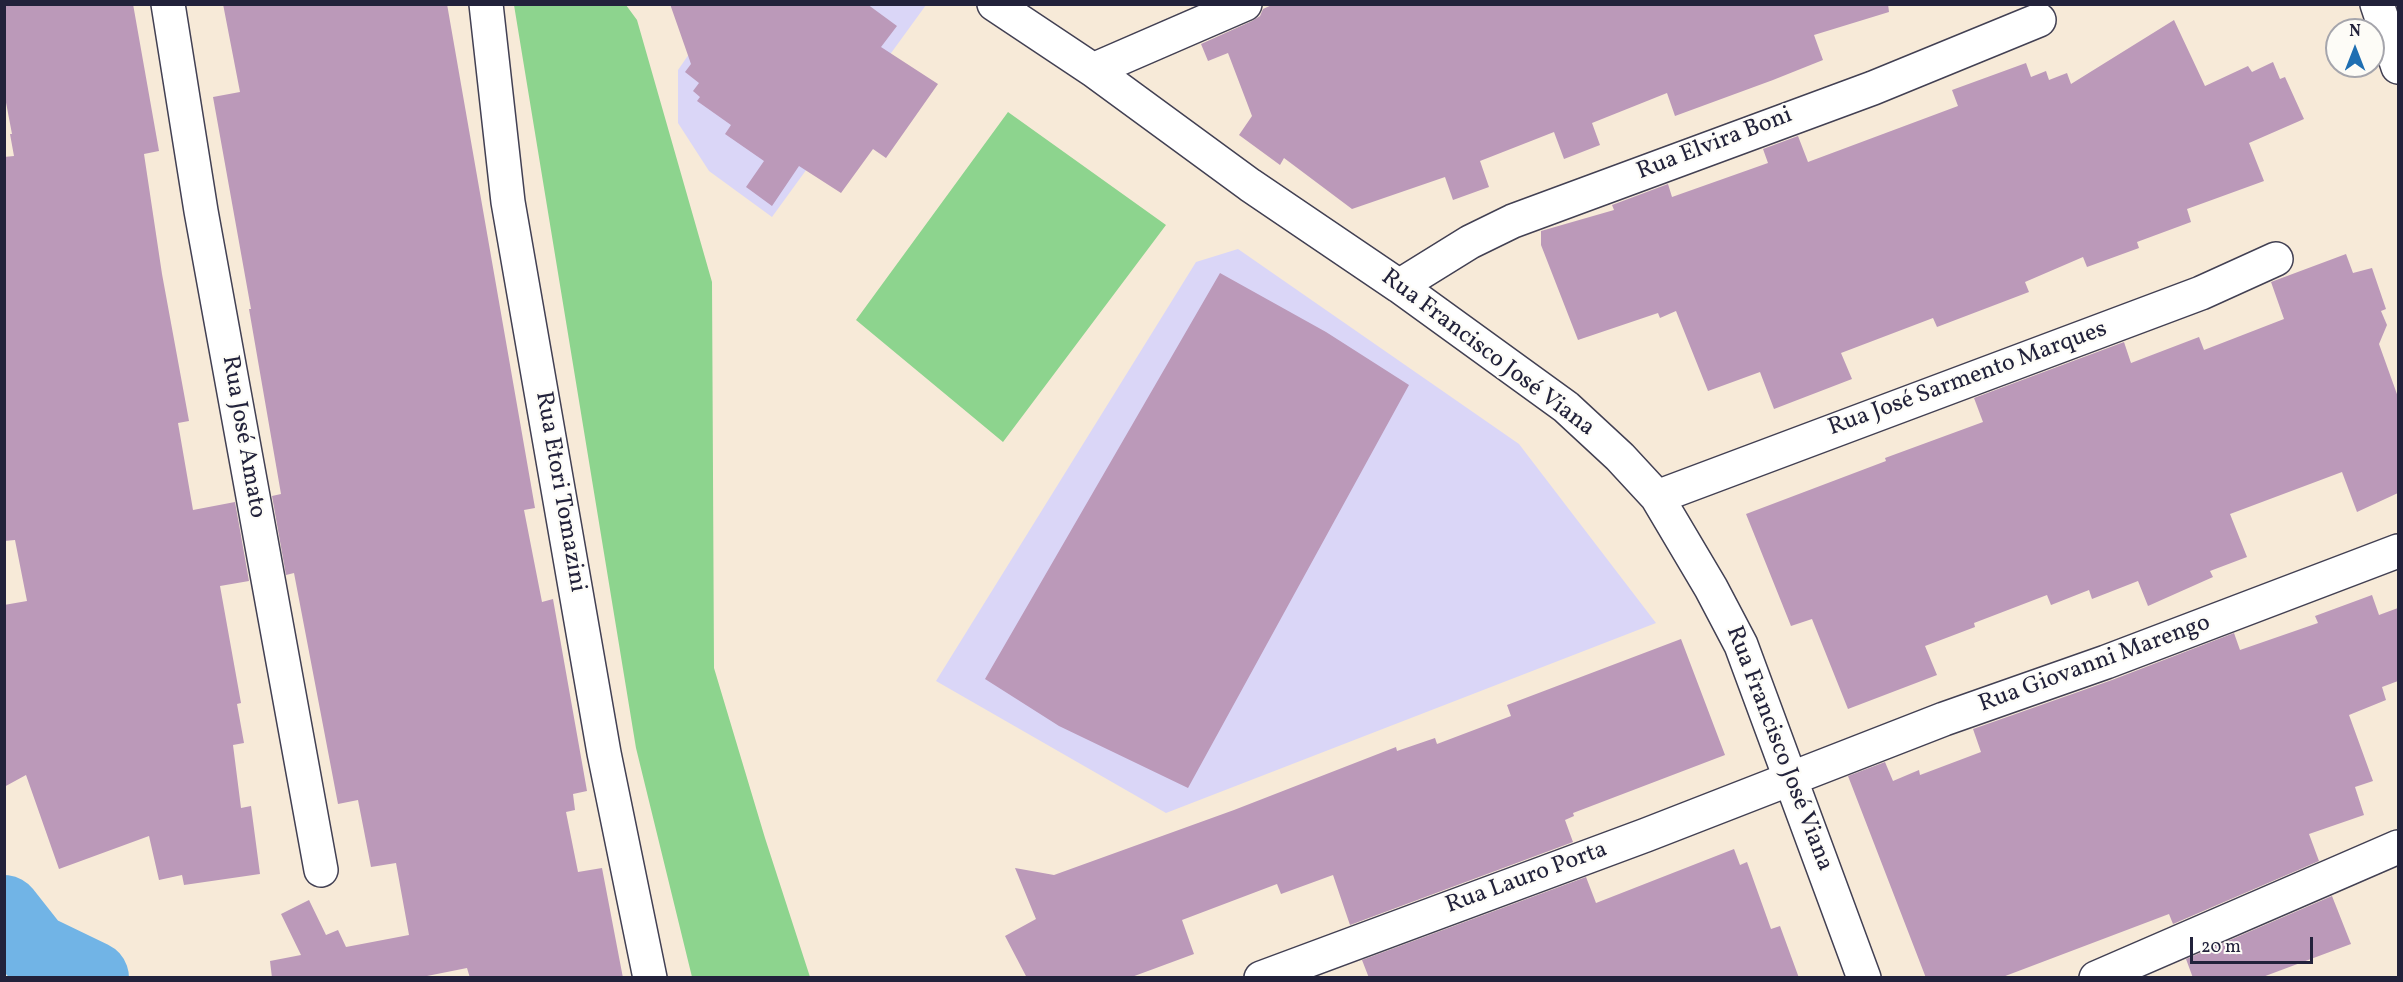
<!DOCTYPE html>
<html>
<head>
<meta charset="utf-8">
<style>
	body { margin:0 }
	#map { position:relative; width:2403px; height:982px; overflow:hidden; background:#f7ead8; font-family:Vollkorn,serif }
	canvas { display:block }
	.frame { position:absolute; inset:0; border:6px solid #22223b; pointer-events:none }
	.north { position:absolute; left:2325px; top:18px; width:60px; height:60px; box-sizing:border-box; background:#fdfcf7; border:2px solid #a5a5ac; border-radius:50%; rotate:0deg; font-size:16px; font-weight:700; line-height:24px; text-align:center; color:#22223b }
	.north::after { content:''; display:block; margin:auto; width:21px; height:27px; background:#1f6fb2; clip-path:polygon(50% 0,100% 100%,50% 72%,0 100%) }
	.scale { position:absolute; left:2190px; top:937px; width:123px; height:27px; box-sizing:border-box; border:3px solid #22223b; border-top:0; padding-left:8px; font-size:18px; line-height:21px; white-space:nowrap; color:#22223b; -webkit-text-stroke:4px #fdfcf7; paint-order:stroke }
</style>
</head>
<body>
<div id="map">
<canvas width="2403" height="982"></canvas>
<div class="frame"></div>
<div class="north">N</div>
<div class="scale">20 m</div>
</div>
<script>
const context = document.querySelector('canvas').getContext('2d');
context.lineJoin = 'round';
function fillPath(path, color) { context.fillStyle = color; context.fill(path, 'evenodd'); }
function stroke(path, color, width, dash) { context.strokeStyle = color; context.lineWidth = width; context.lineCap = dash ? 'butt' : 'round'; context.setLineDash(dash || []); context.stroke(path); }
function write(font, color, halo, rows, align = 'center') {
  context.font = font + ' Vollkorn,serif'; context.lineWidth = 4.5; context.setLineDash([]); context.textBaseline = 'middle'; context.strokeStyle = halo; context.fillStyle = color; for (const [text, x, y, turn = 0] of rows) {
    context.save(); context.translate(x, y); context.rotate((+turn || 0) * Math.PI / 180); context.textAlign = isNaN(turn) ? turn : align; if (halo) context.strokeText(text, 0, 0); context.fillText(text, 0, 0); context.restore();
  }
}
fillPath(new Path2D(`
	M723,5H926L772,217L709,171L678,123V70Z
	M1238,249L1519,444L1656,623L1166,813L936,681L1196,262Z`), '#dad6f7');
fillPath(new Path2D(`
	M514,5H626L637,20L712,282L714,668L765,838L810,977H692L636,748Z
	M1008,112L1166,225L1003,442L856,320Z`), '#8dd48e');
stroke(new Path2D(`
	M4,912L34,950L92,978`), '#71b4e6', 74);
fillPath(new Path2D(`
	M4,4H133L159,151L144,154L162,274L189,421L178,423L193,510L235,502L249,581L220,586L241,703L237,704L244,743L233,745L241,808L251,806L260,874L184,885L182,875L159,880L149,836L59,869L26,775L4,787V605L27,601L15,540L4,541V157L14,156L10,134H12L4,92Z
	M223,4H447L535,508L524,510L542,602L553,599L587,791L573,794L575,810L566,812L578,872L602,868L623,978H470L467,968L417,978H272L270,961L301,955L281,914L309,900L326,935L338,930L346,947L409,935L396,863L371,867L358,800L338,804L294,573L286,575L272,496L281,494L249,309H251L213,97L240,92Z
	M670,4H867L897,26L881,47L938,84L886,158L873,149L841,193L799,166L772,206L746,187L764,161L725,134L731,125L697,101L700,97L693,91L699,83L685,72L691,64Z
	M1274,4H1888L1889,12L1814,35L1823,60L1773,80L1675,116L1667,93L1592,123L1600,145L1564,159L1554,132L1480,161L1489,187L1453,200L1445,177L1352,209L1284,158L1280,165L1239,135L1252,116L1228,53L1208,61L1201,44L1252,21L1260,16L1263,9Z
	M2174,20L2205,86L2248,66L2252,72L2273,62L2280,79L2285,77L2304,119L2249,143L2264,181L2187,209L2191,222L2137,242L2139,248L2087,267L2083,257L2025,282L2029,292L1937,327L1933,318L1841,353L1852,379L1774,409L1760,372L1708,391L1676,311L1660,318L1658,313L1578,340L1541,245V231L1614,210L1612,205L1668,184L1672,197L1768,163L1763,149L1798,136L1808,162L1958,106L1952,90L2026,63L2031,77L2046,71L2049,80L2067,73L2071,84Z
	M2346,254L2353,273L2372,268L2386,309L2381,311L2387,325L2379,344L2398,397V493L2357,512L2342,472L2230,514L2247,557L2210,571L2213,577L2148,606L2138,581L2092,599L2089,590L2051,605L2047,595L1974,623L1975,627L1925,646L1937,675L1848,709L1812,619L1791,626L1746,514L1886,461L1885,458L1983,422L1974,398L2124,342L2131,363L2199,337L2204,350L2284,319L2271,282Z
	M1220,273L1326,332L1409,385L1188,788L1059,726L985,679Z
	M2372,595L2379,615L2398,608V681L2382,687L2386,700L2349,715L2373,781L2355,787L2364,815L2309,834L2319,861L2173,924L2169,914L2000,978H1926L1848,776L1885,762L1893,781L1919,770L1920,775L1981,752L1973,729L2112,680L2234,633L2240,650L2318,623L2315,616Z
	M1681,639L1725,755L1573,813L1574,816L1565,820L1573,842L1350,925L1333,875L1281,894L1277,884L1182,920L1194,954L1129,978H1027L1005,936L1036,919L1015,868L1054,875L1234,810L1396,747L1397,751L1435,738L1437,744L1511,716L1507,705Z
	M1734,849L1740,865L1747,862L1771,929L1780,926L1799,978H1369L1362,960L1586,877L1596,903Z
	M2332,896L2351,944L2260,978H2193L2186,959Z`), '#bb99b9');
const minor = new Path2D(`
	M168,4L201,211L321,870
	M486,4L508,202L604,753L650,978
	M994,4L1093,70L1250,185L1399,286L1566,407L1620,457L1657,497L1711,588L1741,645L1864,978
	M2377,4L2398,67
	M1093,70L1245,4
	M1399,286L1470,242L1513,221L1873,88L2039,20
	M1657,497L2201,293L2276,259
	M1261,978L1646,835L1944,719L2106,662L2398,551
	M2096,978L2398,847`);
stroke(minor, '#424053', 36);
stroke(minor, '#fff', 33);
write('24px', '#22223b', '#fdfcf7', [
	["Rua Elvira Boni",1715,145,-21],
	["Rua Francisco José Viana",1487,354,37],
	["Rua José Sarmento Marques",1968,380,-20],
	["Rua José Amato",242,437,80],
	["Rua Etori Tomazini",559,492,80],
	["Rua Giovanni Marengo",2095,665,-20],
	["Rua Francisco José Viana",1778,749,69],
	["Rua Lauro Porta",1527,879,-20]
]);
</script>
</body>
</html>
